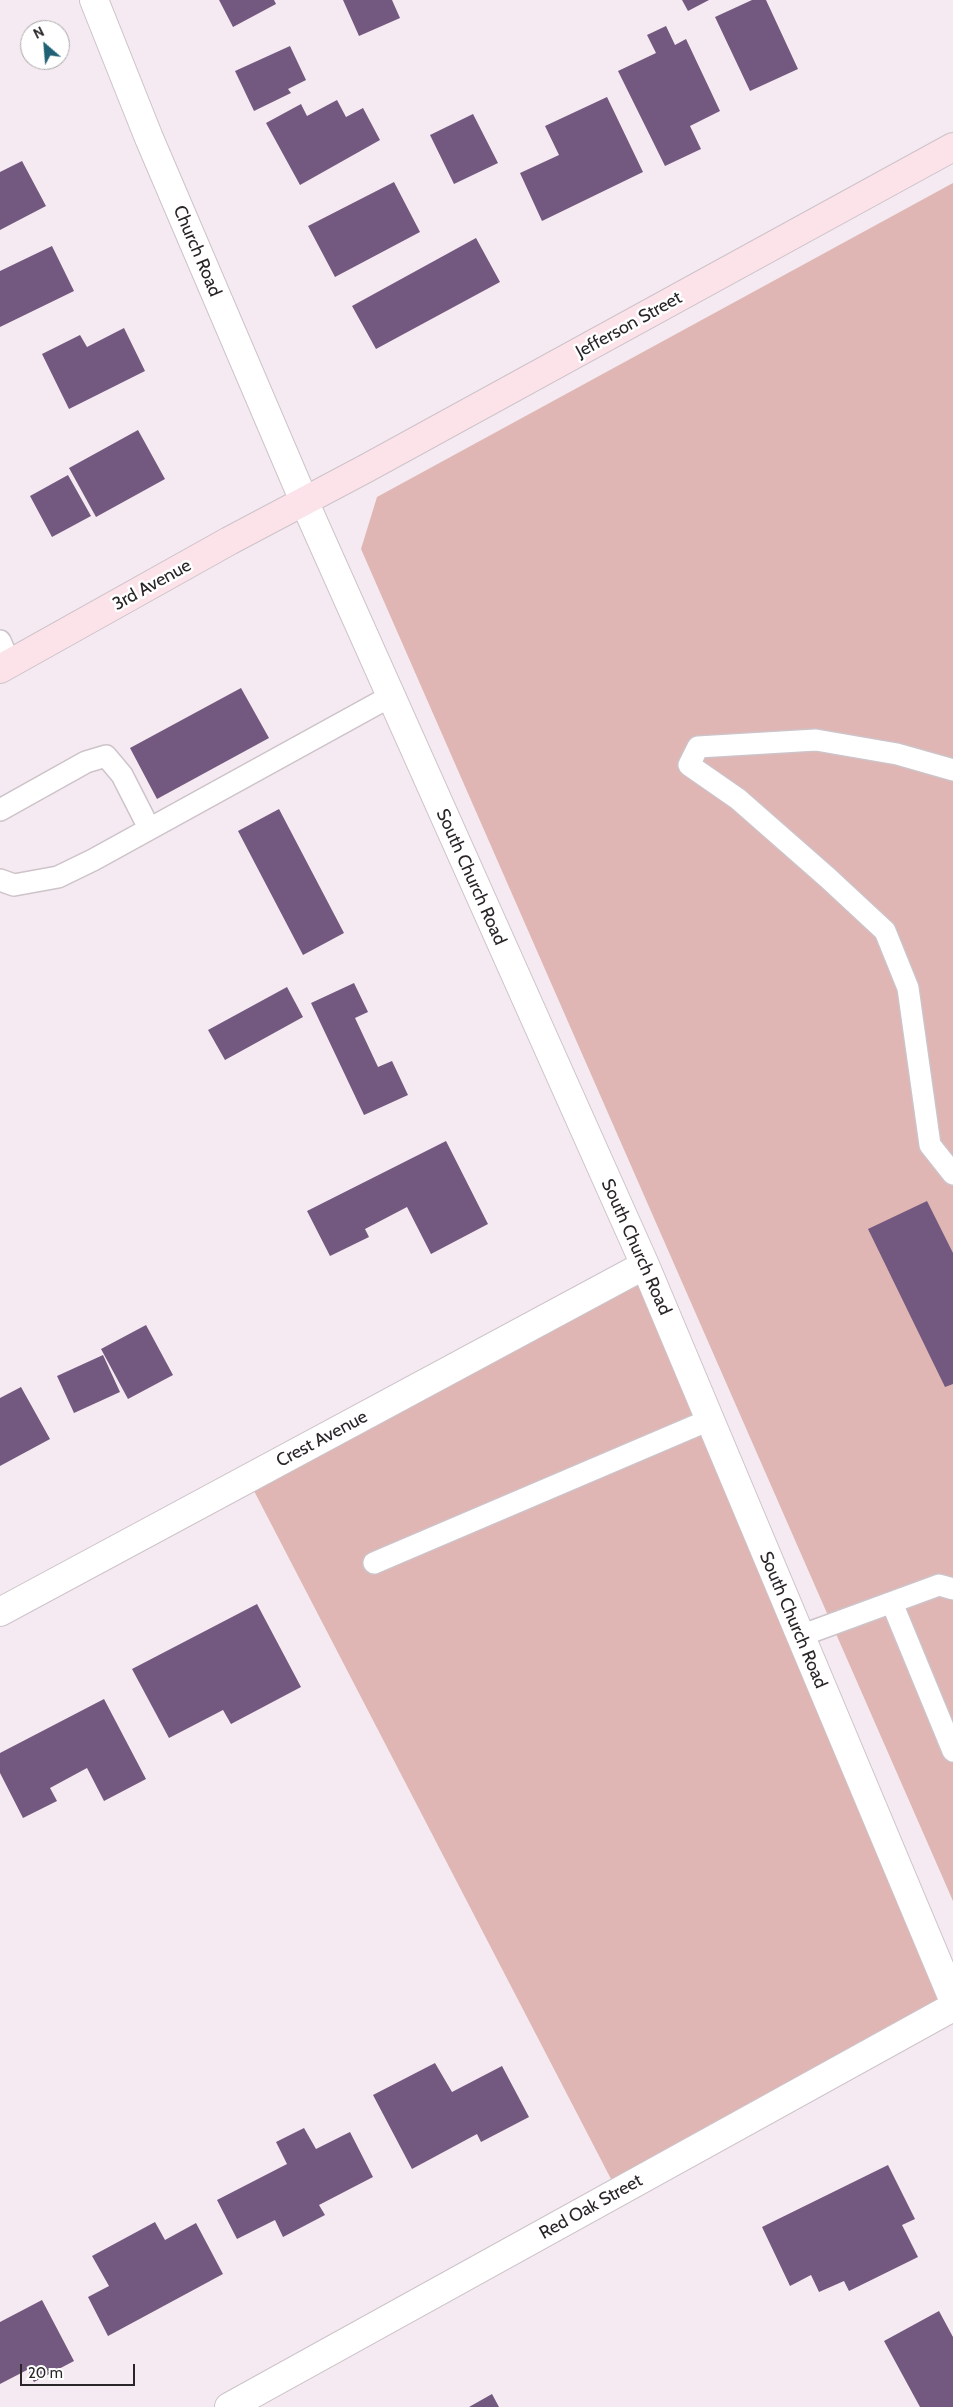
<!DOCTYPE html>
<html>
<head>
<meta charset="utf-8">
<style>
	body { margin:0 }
	#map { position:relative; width:953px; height:2407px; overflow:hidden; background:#f5eaf1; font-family:Cabin,sans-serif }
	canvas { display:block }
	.north { position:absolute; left:20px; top:20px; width:50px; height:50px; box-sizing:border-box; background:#fff; border:1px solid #a9a8a9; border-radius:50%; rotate:333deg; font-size:14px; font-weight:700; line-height:20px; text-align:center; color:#292528 }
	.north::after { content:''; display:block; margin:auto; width:18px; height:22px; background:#216176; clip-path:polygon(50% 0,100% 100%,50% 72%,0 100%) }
	.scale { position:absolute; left:20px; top:2364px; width:115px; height:22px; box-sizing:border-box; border:2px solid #292528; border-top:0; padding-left:6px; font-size:15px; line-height:18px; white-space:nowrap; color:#292528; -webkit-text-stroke:4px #fff; paint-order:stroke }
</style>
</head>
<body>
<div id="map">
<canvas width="953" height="2407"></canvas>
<div class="north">N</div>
<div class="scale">20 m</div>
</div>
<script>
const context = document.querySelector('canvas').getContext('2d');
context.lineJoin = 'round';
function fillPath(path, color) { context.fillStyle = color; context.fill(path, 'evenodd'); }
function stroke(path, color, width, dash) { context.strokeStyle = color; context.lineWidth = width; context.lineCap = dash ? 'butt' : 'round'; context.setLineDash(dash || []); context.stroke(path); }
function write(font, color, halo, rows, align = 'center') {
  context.font = font + ' Cabin,sans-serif'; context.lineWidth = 5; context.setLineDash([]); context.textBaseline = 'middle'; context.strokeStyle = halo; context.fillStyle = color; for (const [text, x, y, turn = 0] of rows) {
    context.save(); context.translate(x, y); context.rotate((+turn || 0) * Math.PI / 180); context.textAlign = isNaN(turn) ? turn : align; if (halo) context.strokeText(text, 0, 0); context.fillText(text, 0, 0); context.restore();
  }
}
fillPath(new Path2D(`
	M953,183V1901L361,549L377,497Z
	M639,1277L952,2021L624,2204L253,1489Z`), '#dfb6b3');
fillPath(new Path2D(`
	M219,0H274L276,4L233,27Z
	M343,0H392L400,18L359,36Z
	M682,0H709L688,11Z
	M752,0H766L798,69L750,91L715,17Z
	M666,26L675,45L686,39L720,111L690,126L701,149L665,166L618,71L656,53L647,35Z
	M290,46L306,80L288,89L291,93L254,111L235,71Z
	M607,97L643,172L542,221L520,173L559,155L545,126Z
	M337,100L346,117L363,108L380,140L300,185L266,123L301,104L307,116Z
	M473,114L498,163L454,184L430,135Z
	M22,161L46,206L0,230V172Z
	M394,182L420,232L335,277L308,226Z
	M476,238L500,282L376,349L352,306Z
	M52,246L74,291L0,327V271Z
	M124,328L145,371L69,409L42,354L80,335L87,347Z
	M138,430L165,479L96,517L69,468Z
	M68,475L91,516L52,537L30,496Z
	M241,688L269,738L157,799L130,748Z
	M279,809L344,933L303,955L238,831Z
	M354,983L368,1012L355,1018L378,1067L392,1061L408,1095L364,1115L311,1003Z
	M287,987L303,1017L225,1060L208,1030Z
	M446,1141L488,1224L431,1254L407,1207L365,1229L369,1237L330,1256L307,1211Z
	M927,1201L953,1253V1384L945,1387L868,1229Z
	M146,1325L173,1375L128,1399L101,1349Z
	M103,1355L120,1392L74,1413L57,1376Z
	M21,1387L50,1439L0,1466V1398Z
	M257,1604L301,1687L231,1724L223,1710L169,1738L132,1669Z
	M104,1699L146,1779L104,1801L87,1768L50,1788L57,1801L23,1818L0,1773V1753Z
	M435,2063L452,2092L502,2066L529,2117L481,2142L477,2134L412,2169L373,2095Z
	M304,2128L316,2149L350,2132L373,2177L319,2205L325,2215L283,2237L275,2220L237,2239L217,2200L287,2164L276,2142Z
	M888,2165L915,2219L902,2225L918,2257L849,2291L844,2281L819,2292L811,2275L790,2286L762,2227Z
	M155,2222L165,2240L196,2223L223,2274L108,2336L88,2297L109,2286L92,2256Z
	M42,2300L74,2361L34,2382L27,2370L0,2384V2322Z
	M939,2311L953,2337V2407H920L884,2341Z
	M492,2394L499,2407H469Z`), '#73597f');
const lane = new Path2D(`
	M0,641L10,664
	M953,770L897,754L816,740L698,747L689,765L738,799L828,878L885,931L908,988L930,1145L953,1174
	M0,810L86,762L106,756L122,775L149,828
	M0,880L14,885L58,877L93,860L391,696
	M374,1563L709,1420
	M892,1603L953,1751
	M800,1636L939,1585L953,1589`);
const street = new Path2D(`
	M94,0L149,138L304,501L645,1265L953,1999
	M0,1612L645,1265
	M229,2407L953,2007`);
const secondary = new Path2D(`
	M0,669L229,541L365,469L953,147`);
stroke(lane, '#cdc3c9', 24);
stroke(street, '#cdc3c9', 30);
stroke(secondary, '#cdc3c9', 30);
stroke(lane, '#fff', 21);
stroke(street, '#fff', 28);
stroke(secondary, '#fce2e9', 28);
write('18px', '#292528', '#fff', [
	["Church Road",197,251,67],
	["Jefferson Street",629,325,-29],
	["3rd Avenue",152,585,-29],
	["South Church Road",471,877,66],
	["South Church Road",636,1247,66],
	["Crest Avenue",322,1439,-28],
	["South Church Road",793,1620,67],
	["Red Oak Street",591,2207,-29]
]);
</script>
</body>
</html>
